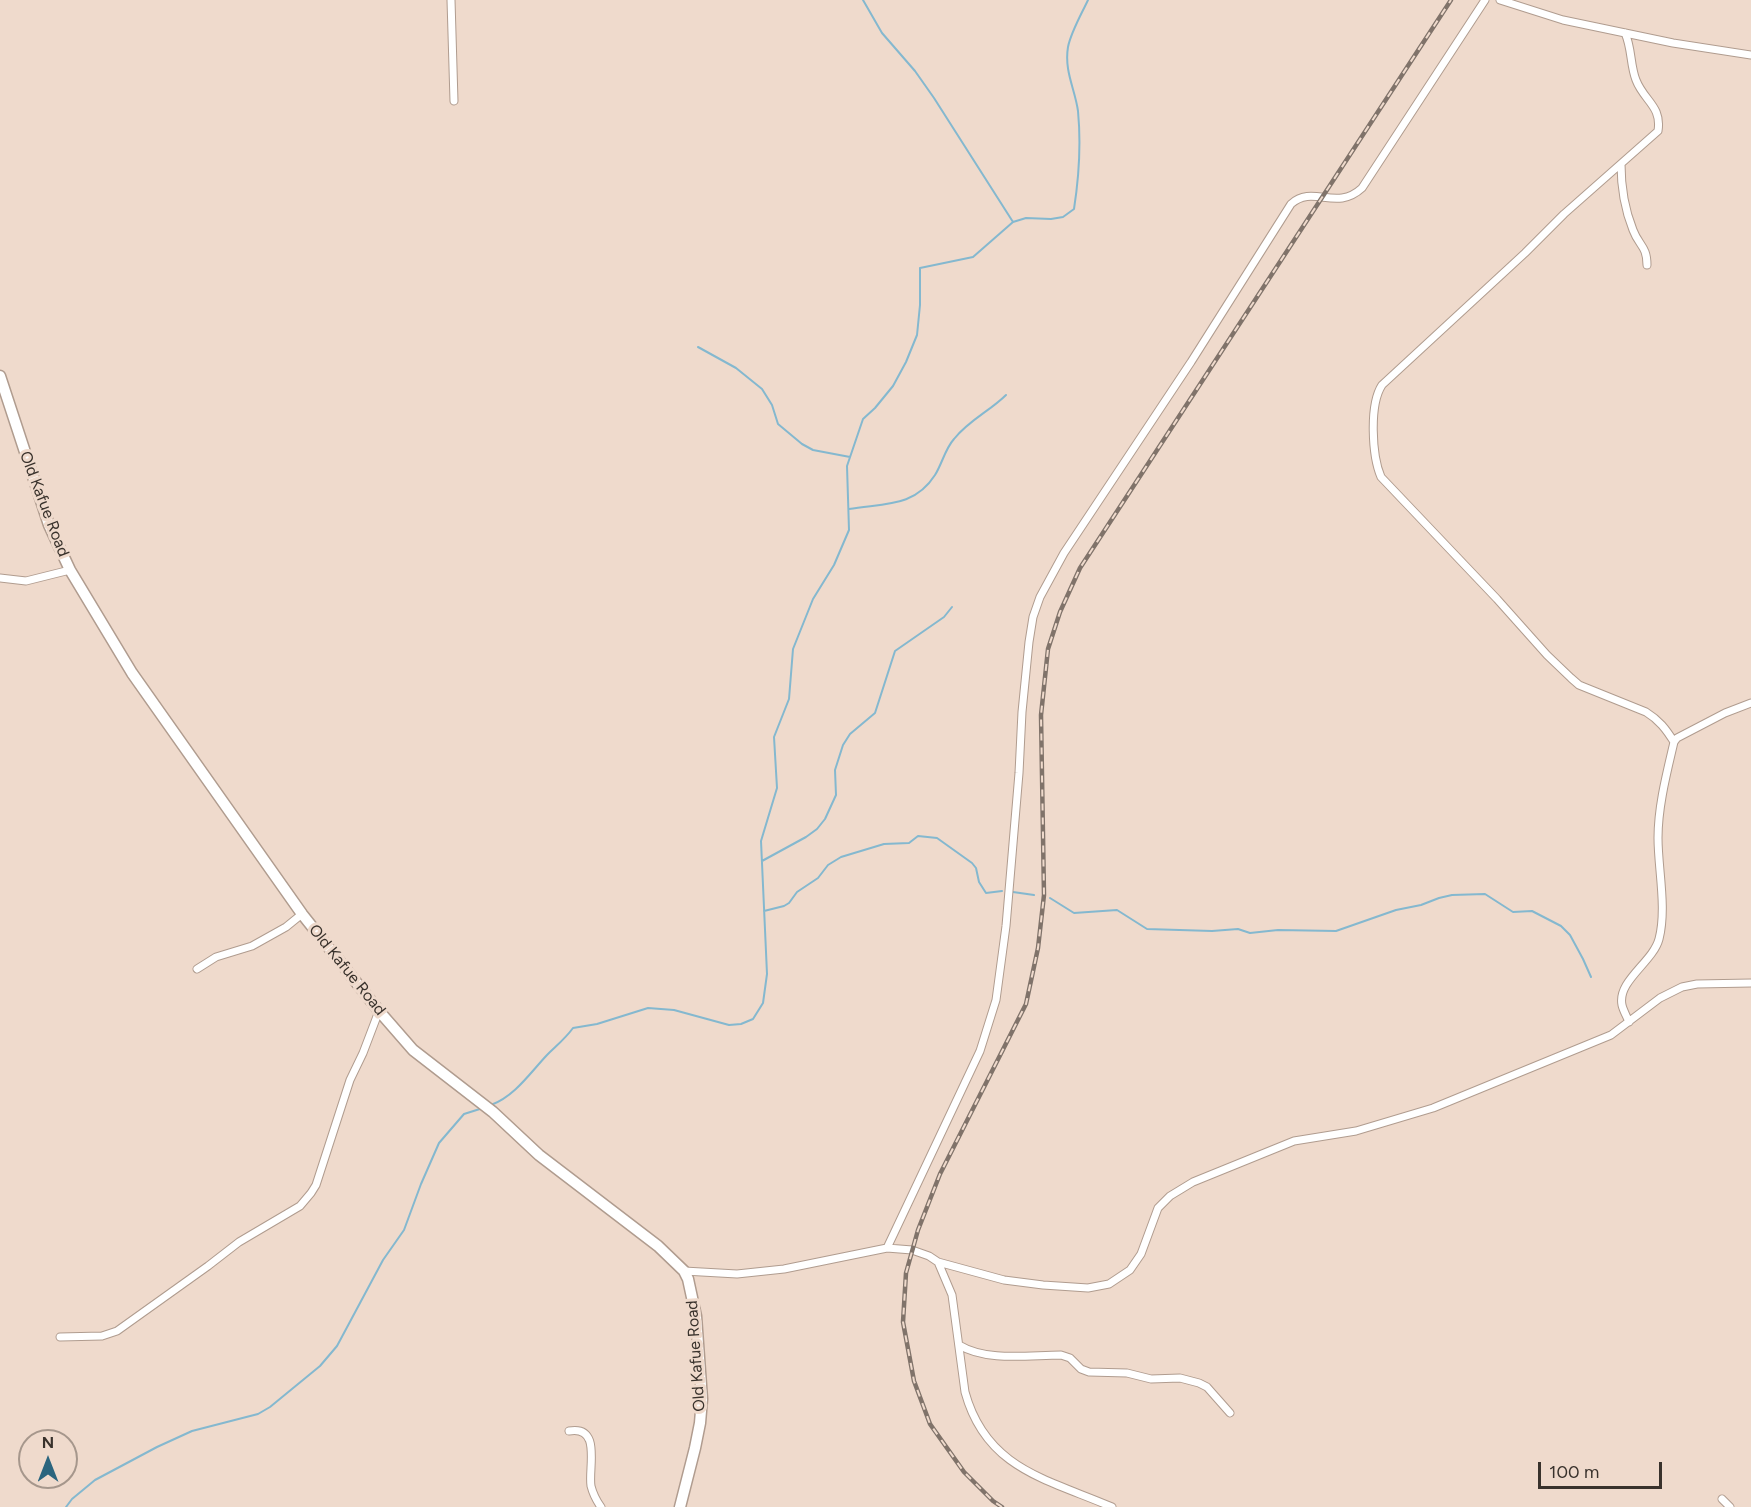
<!DOCTYPE html>
<html>
<head>
<meta charset="utf-8">
<style>
	body { margin:0 }
	#map { position:relative; width:1751px; height:1507px; overflow:hidden; background:#efdacc; font-family:Figtree,sans-serif }
	canvas { display:block }
	.north { position:absolute; left:18px; top:1429px; width:60px; height:60px; box-sizing:border-box; background:#efdacc; border:2px solid #a6978c; border-radius:50%; rotate:0deg; font-size:16px; font-weight:700; line-height:24px; text-align:center; color:#39322c }
	.north::after { content:''; display:block; margin:auto; width:21px; height:27px; background:#2b657e; clip-path:polygon(50% 0,100% 100%,50% 72%,0 100%) }
	.scale { position:absolute; left:1538px; top:1462px; width:124px; height:27px; box-sizing:border-box; border:3px solid #39322c; border-top:0; padding-left:8px; font-size:18px; line-height:21px; white-space:nowrap; color:#39322c; -webkit-text-stroke:4px #efdacc; paint-order:stroke }
</style>
</head>
<body>
<div id="map">
<canvas width="1751" height="1507"></canvas>
<div class="north">N</div>
<div class="scale">100 m</div>
</div>
<script>
const context = document.querySelector('canvas').getContext('2d');
context.lineJoin = 'round';
function stroke(path, color, width, dash) { context.strokeStyle = color; context.lineWidth = width; context.lineCap = dash ? 'butt' : 'round'; context.setLineDash(dash || []); context.stroke(path); }
function write(font, color, halo, rows, align = 'center') {
  context.font = font + ' Figtree,sans-serif'; context.lineWidth = 6; context.setLineDash([]); context.textBaseline = 'middle'; context.strokeStyle = halo; context.fillStyle = color; for (const [text, x, y, turn = 0] of rows) {
    context.save(); context.translate(x, y); context.rotate((+turn || 0) * Math.PI / 180); context.textAlign = isNaN(turn) ? turn : align; if (halo) context.strokeText(text, 0, 0); context.fillText(text, 0, 0); context.restore();
  }
}
stroke(new Path2D(`
	M863,0L882,33L915,71L934,98L1013,222
	M698,347L736,368L762,389L772,405L778,424L802,444L813,450L850,457
	M849,509C883,503 914,508 935,475C942,464 945,449 954,439C969,420 990,411 1006,395
	M762,861L806,837L817,829L825,819L836,795L835,770L843,745L850,734L875,713L895,651L944,617L952,607
	M1013,892L1034,895
	M1050,898L1074,913L1117,910L1147,929L1212,931L1238,929L1250,933L1278,930L1336,931L1396,910L1421,905L1439,898L1452,895L1485,894L1513,912L1532,911L1561,926L1570,935L1583,959L1591,977
	M764,911L784,906L789,903L797,892L818,878L828,865L841,857L884,844L909,843L918,836L937,838L972,863L976,868L979,882L986,893L1002,891
	M491,1105C515,1096 530,1073 547,1055C556,1046 565,1039 573,1028L597,1024L648,1008L674,1010L729,1025L741,1024L753,1019L763,1003L767,974L761,841L777,788L774,737L789,699L793,649L813,599L834,565L849,530L847,466L863,419L875,408L893,386L906,362L917,335L920,305V268L973,257L1013,222L1026,218L1051,219L1063,217L1074,209C1079,177 1081,143 1078,111C1075,89 1064,71 1068,47C1071,32 1081,15 1088,0
	M66,1507L72,1499L95,1480L157,1447L192,1431L258,1414L270,1407L320,1366L337,1346L383,1260L404,1230L421,1184L439,1143L464,1114L483,1108`), '#84b8cf', 2);
const street = new Path2D(`
	M451,0L454,101
	M1500,0L1563,20L1673,43L1751,55
	M1625,33C1632,48 1630,65 1636,80C1644,101 1662,106 1658,131L1564,214L1525,253L1382,385C1369,405 1372,456 1381,477L1497,599L1547,655L1571,678L1579,685L1646,712C1659,720 1666,729 1674,742
	M1621,164C1621,186 1625,210 1633,230C1639,246 1647,246 1647,265
	M0,578L26,581L70,570
	M197,969L216,957L252,946L286,927L302,914
	M1629,1022C1627,1017 1623,1010 1622,1005C1617,981 1653,962 1659,939C1667,908 1658,869 1658,838C1658,806 1667,772 1674,742L1677,738L1725,713L1751,703
	M887,1248L980,1051L996,1000L1006,926L1019,773L1022,712L1029,642L1033,617L1040,597L1064,553L1191,362L1291,204C1313,184 1336,212 1362,188L1485,0
	M938,1262L1004,1280L1043,1285L1088,1288L1109,1284L1130,1270L1141,1254L1158,1208L1170,1196L1193,1182L1294,1141L1356,1131L1433,1108L1611,1035L1660,998L1682,987L1697,984L1751,983
	M684,1271L737,1274L784,1269L887,1248L912,1250L929,1256L938,1262L952,1295L965,1392C986,1469 1047,1479 1112,1507
	M60,1337L102,1336L117,1331L208,1266L239,1242L300,1206L311,1193L316,1185L350,1080L363,1053L379,1011
	M959,1345C987,1362 1029,1355 1061,1355L1070,1358L1081,1369L1089,1372L1127,1373L1151,1379L1180,1378L1199,1383L1207,1387L1230,1413
	M569,1431C602,1425 588,1468 591,1486C593,1494 596,1500 601,1507
	M1722,1499L1730,1507`);
const secondary = new Path2D(`
	M0,376L49,525L70,570L132,673L302,914L379,1011L413,1050L493,1112L539,1155L658,1246L684,1271L688,1279L696,1316L702,1399L700,1423L695,1448L680,1507`);
stroke(street, '#b09c8f', 9);
stroke(secondary, '#b09c8f', 13);
stroke(street, '#fff', 7);
stroke(secondary, '#fff', 10);
const rail = new Path2D(`
	M1002,1507L993,1501L964,1472L930,1424L914,1381L903,1322L906,1273L918,1230L940,1174L1026,1004L1038,948L1044,895L1041,715L1048,649L1060,612L1080,568L1451,0`);
stroke(rail, '#80736a', 4.5);
stroke(rail, '#efdacc', 2, [7]);
write('16px', '#39322c', '#efdacc', [
	["Old Kafue Road",44,504,69],
	["Old Kafue Road",347,970,51],
	["Old Kafue Road",696,1356,-94]
]);
</script>
</body>
</html>
